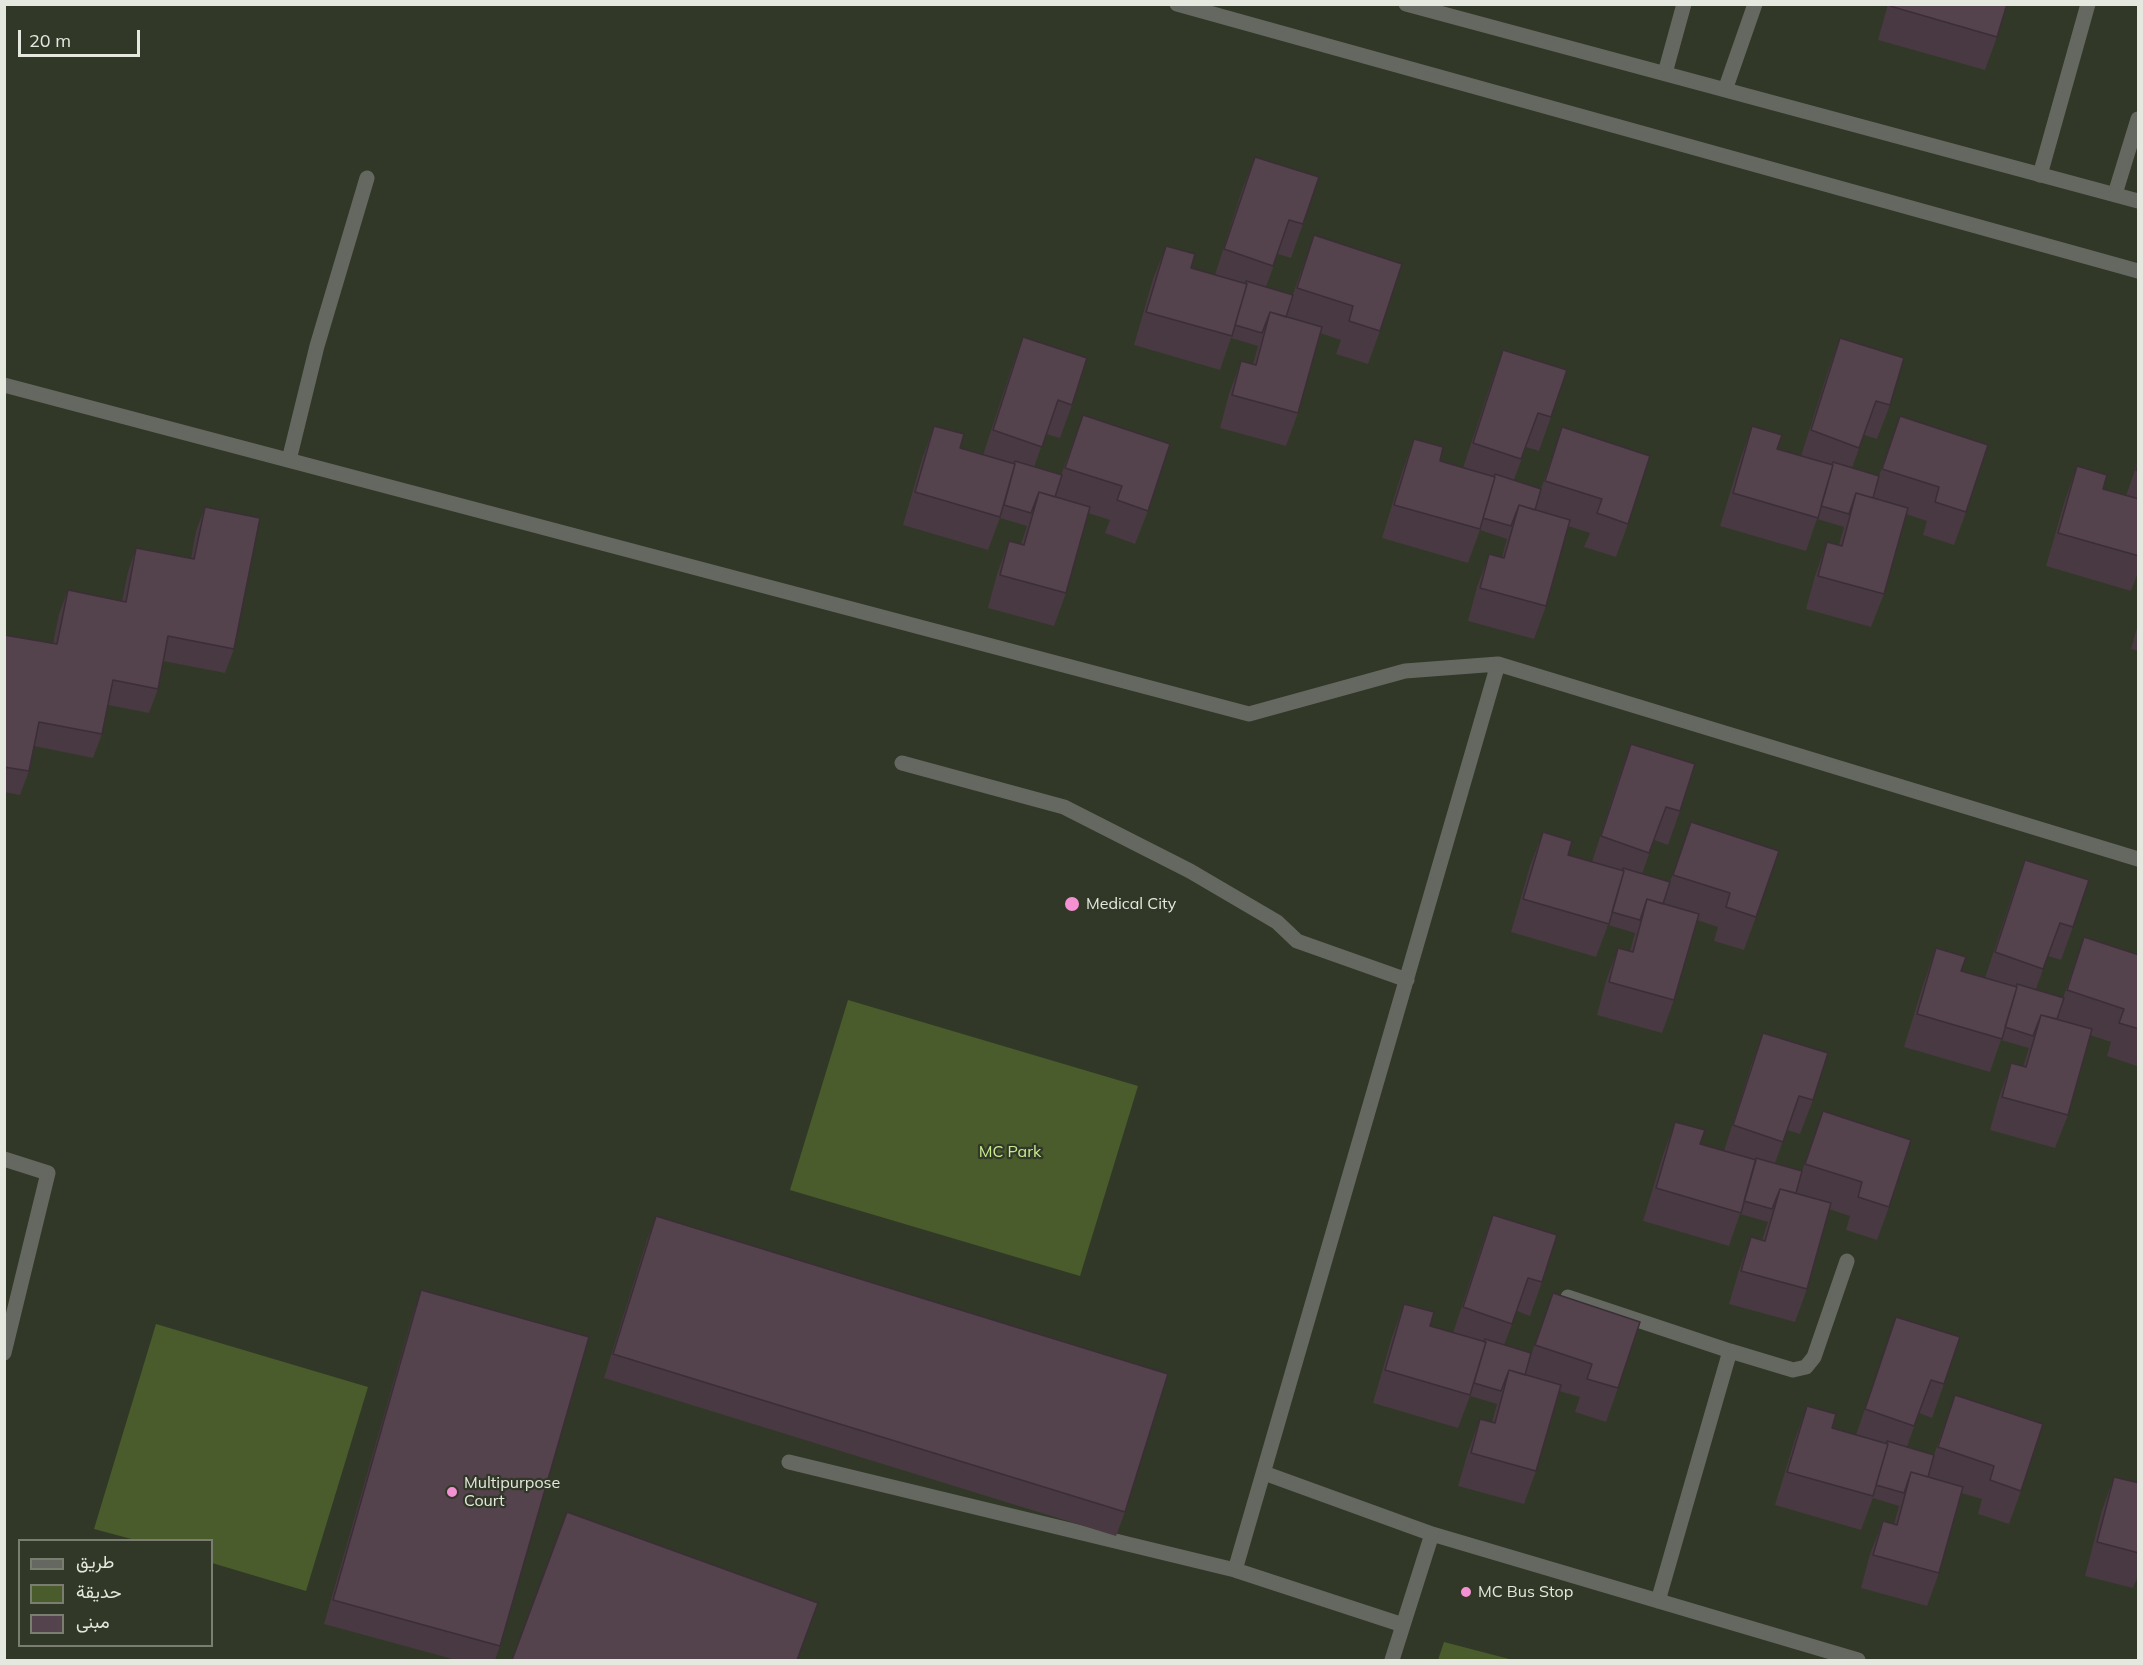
<!DOCTYPE html>
<html>
<head>
<meta charset="utf-8">
<style>
	body { margin:0 }
	#map { position:relative; width:2143px; height:1665px; overflow:hidden; background:#313827; font-family:Mulish,Vazirmatn,sans-serif }
	canvas { display:block }
	.frame { position:absolute; inset:0; border:6px solid #e4e8de; pointer-events:none }
	.legend { position:absolute; left:18px; top:1539px; width:195px; height:108px; box-sizing:border-box; background:#313827; border:2px solid #797e70; margin:0; padding:8px 10px; list-style:none; font-size:18px; color:#e4e8de }
	.legend li { display:flex; align-items:center; gap:12px; height:30px }
	.legend b { width:30px; border:2px solid #797e70 }
	.scale { position:absolute; left:18px; top:30px; width:122px; height:27px; box-sizing:border-box; border:3px solid #e4e8de; border-top:0; padding-left:8px; font-size:18px; line-height:21px; white-space:nowrap; color:#e4e8de; -webkit-text-stroke:4px #313827; paint-order:stroke }
</style>
</head>
<body>
<div id="map">
<canvas width="2143" height="1665"></canvas>
<div class="frame"></div>
<ul class="legend">
<li><b style="height:8px;background:#656860"></b>طريق</li>
<li><b style="height:16px;background:#4a5c2b"></b>حديقة</li>
<li><b style="height:16px;background:#54424d"></b>مبنى</li>
</ul>
<div class="scale">20 m</div>
</div>
<script>
const context = document.querySelector('canvas').getContext('2d');
context.lineJoin = 'round';
function fillPath(path, color) { context.fillStyle = color; context.fill(path, 'evenodd'); }
function stroke(path, color, width, dash) { context.strokeStyle = color; context.lineWidth = width; context.lineCap = dash ? 'butt' : 'round'; context.setLineDash(dash || []); context.stroke(path); }
function write(font, color, halo, rows, align = 'center') {
  context.font = font + ' Mulish,sans-serif'; context.lineWidth = 4.5; context.setLineDash([]); context.textBaseline = 'middle'; context.strokeStyle = halo; context.fillStyle = color; for (const [text, x, y, turn = 0] of rows) {
    context.save(); context.translate(x, y); context.rotate((+turn || 0) * Math.PI / 180); context.textAlign = isNaN(turn) ? turn : align; if (halo) context.strokeText(text, 0, 0); context.fillText(text, 0, 0); context.restore();
  }
}
fillPath(new Path2D(`
	M848,1000L1138,1086L1080,1276L790,1190Z
	M156,1324L368,1387L306,1591L212,1563V1540H135L94,1529Z
	M1444,1642L1513,1660H1438Z`), '#4a5c2b');
stroke(new Path2D(`
	M2040,175L2088,4
	M2115,194L2138,119
	M4,385L1249,714L1405,671L1498,664L2138,859
	M289,460L317,346L367,178
	M902,763L1064,807L1190,871L1277,922L1297,941L1407,980
	M4,1159L48,1173L4,1353
	M1568,1297L1730,1351L1793,1370L1806,1367L1814,1357L1847,1261
	M789,1462L1235,1570L1403,1625
	M1264,1473L1432,1534L1858,1660
	M1235,1570L1498,664
	M1658,1601L1730,1351
	M1392,1660L1432,1534`), '#656860', 15);
stroke(new Path2D(`
	M1177,4L2138,271
	M1406,4L2138,201
	M1665,73L1684,4
	M1725,90L1755,4`), '#656860', 15);
fillPath(new Path2D(`
	M1888,4H2007L1997,37L1985,70L1878,40Z
	M1255,157L1303,224L1291,258L1278,254L1266,287L1292,297L1314,235L1380,331L1368,364L1336,354L1341,340L1320,333L1298,413L1286,446L1220,428L1229,394L1241,361L1253,364L1258,346L1231,338L1220,370L1134,345L1153,279L1166,246L1191,268L1215,275L1242,190Z
	M1023,337L1072,405L1060,438L1046,434L1034,467L1061,475L1083,415L1148,511L1135,544L1105,533L1110,520L1088,513L1066,593L1054,626L988,608L997,574L1009,541L1021,544L1027,526L1000,518L988,550L903,525L922,459L934,426L960,448L983,455L1011,370Z
	M1840,338L1890,405L1877,439L1864,435L1852,468L1879,476L1900,416L1966,512L1954,545L1923,535L1927,521L1906,514L1884,594L1871,627L1806,609L1815,576L1827,542L1839,545L1844,527L1817,519L1806,551L1720,526L1740,460L1752,426L1777,449L1801,456L1828,371Z
	M1503,350L1551,417L1539,451L1526,447L1514,480L1541,489L1562,427L1628,524L1616,557L1584,547L1590,533L1568,526L1546,606L1534,639L1468,621L1477,587L1489,554L1502,557L1507,539L1480,530L1468,563L1382,538L1402,472L1414,439L1440,461L1463,468L1491,383Z
	M2139,458V570L2131,591L2046,566L2065,500L2077,466L2103,489L2126,496Z
	M205,507L234,649L225,673L163,661L158,689L149,713L108,705L102,734L93,758L34,746L29,771L20,795L4,792V635L53,644L59,614L68,590L122,601L128,572L136,548L191,559L196,531Z
	M2139,621V651L2131,649Z
	M1631,744L1680,811L1668,845L1654,840L1642,874L1670,882L1691,822L1756,917L1744,950L1714,941L1718,927L1697,920L1674,1000L1662,1033L1597,1015L1606,981L1618,948L1630,951L1635,933L1608,925L1596,957L1511,932L1530,866L1543,832L1568,855L1592,862L1619,777Z
	M2025,860L2073,927L2061,960L2048,956L2036,989L2063,998L2084,937L2139,955V1063L2137,1066L2107,1056L2111,1042L2090,1035L2068,1115L2055,1148L1990,1130L1999,1097L2011,1063L2023,1067L2029,1048L2001,1040L1990,1072L1904,1047L1924,982L1936,948L1961,971L1985,978L2013,893Z
	M1763,1033L1813,1100L1800,1134L1787,1130L1775,1163L1802,1171L1823,1111L1889,1207L1877,1240L1846,1230L1850,1216L1829,1209L1807,1289L1795,1322L1729,1304L1739,1270L1751,1237L1762,1240L1768,1222L1740,1214L1729,1246L1643,1221L1663,1155L1675,1122L1700,1144L1724,1151L1751,1066Z
	M1493,1215L1542,1282L1530,1316L1517,1311L1504,1345L1531,1355L1553,1293L1618,1388L1606,1422L1575,1412L1580,1397L1559,1391L1536,1471L1524,1504L1458,1486L1468,1452L1480,1419L1492,1422L1497,1404L1470,1396L1458,1428L1373,1403L1392,1337L1404,1304L1430,1326L1453,1333L1481,1248Z
	M656,1216L1125,1512L1116,1536L604,1378L647,1240Z
	M421,1290L500,1646L495,1660H456L324,1624L413,1314Z
	M1896,1317L1944,1384L1932,1418L1919,1413L1907,1447L1934,1455L1955,1395L2021,1491L2009,1524L1978,1514L1982,1499L1961,1493L1939,1573L1927,1606L1861,1588L1870,1554L1883,1521L1894,1524L1899,1506L1873,1498L1861,1530L1775,1505L1795,1439L1807,1406L1832,1428L1856,1435Z
	M2114,1477L2139,1483V1574L2133,1588L2085,1576L2102,1510Z`), '#483942');
const building = new Path2D(`
	M1891,4H2007L1997,37L1890,6Z
	M1255,157L1319,177L1303,224L1289,220L1273,266L1224,249Z
	M1314,235L1402,264L1380,331L1349,321L1353,306L1297,288Z
	M1166,246L1195,254L1191,268L1247,284L1232,336L1146,312Z
	M1246,281L1293,295L1286,317L1270,312L1262,333L1235,325L1247,284H1246Z
	M1270,312L1322,327L1298,413L1232,395L1241,361L1256,365Z
	M1023,337L1087,358L1072,405L1058,400L1042,447L993,430Z
	M1840,338L1904,358L1890,405L1876,401L1859,448L1811,430Z
	M1503,350L1567,370L1551,417L1538,413L1521,459L1473,443Z
	M1083,415L1170,444L1148,511L1117,500L1122,486L1065,468Z
	M1900,416L1988,445L1966,512L1935,502L1939,487L1882,469Z
	M934,426L964,434L960,448L1015,464L1000,517L915,492Z
	M1752,426L1782,435L1777,449L1833,465L1818,518L1733,493Z
	M1562,427L1650,456L1628,524L1597,513L1602,499L1545,481Z
	M1414,439L1443,447L1440,461L1495,477L1480,529L1394,505Z
	M1015,461L1062,475L1055,497L1039,492L1031,513L1004,505L1015,464H1014Z
	M2139,461V471L2136,470Z
	M1833,462L1879,476L1873,498L1856,493L1849,514L1821,506L1833,465H1832Z
	M2077,466L2107,475L2103,489L2139,499V556L2058,533Z
	M1495,474L1541,489L1535,510L1519,505L1511,526L1483,518L1495,477H1494Z
	M1039,492L1090,507L1066,593L1000,575L1009,541L1024,545Z
	M1856,493L1908,508L1884,594L1818,576L1827,542L1842,546Z
	M1519,505L1570,520L1546,606L1480,588L1489,554L1504,558Z
	M205,507L260,518L234,649L168,636L158,689L113,680L102,734L39,722L29,771L4,767V635L57,644L68,590L126,602L136,548L194,559Z
	M1631,744L1695,764L1680,811L1666,807L1649,853L1601,836Z
	M1691,822L1779,851L1756,917L1726,907L1730,893L1673,875Z
	M1543,832L1572,841L1568,855L1624,871L1609,924L1523,899Z
	M2025,860L2089,880L2073,927L2060,923L2043,969L1995,952Z
	M1623,868L1670,882L1663,904L1647,899L1640,920L1612,912L1624,871H1623Z
	M1647,899L1699,914L1674,1000L1609,982L1618,948L1633,952Z
	M2084,937L2139,955V1029L2119,1023L2124,1009L2067,990Z
	M1936,948L1966,957L1961,971L2017,987L2002,1039L1917,1014Z
	M2017,984L2064,998L2057,1019L2041,1015L2033,1036L2005,1027L2017,987H2016Z
	M2041,1015L2092,1029L2068,1115L2002,1097L2011,1063L2026,1067Z
	M1763,1033L1828,1053L1813,1100L1799,1096L1783,1142L1733,1125Z
	M1823,1111L1911,1140L1889,1207L1858,1197L1862,1182L1805,1164Z
	M1675,1122L1705,1130L1700,1144L1756,1160L1741,1213L1656,1188Z
	M1756,1158L1802,1171L1796,1193L1780,1189L1772,1209L1744,1201Z
	M1780,1189L1831,1203L1807,1289L1741,1271L1751,1237L1765,1241Z
	M1493,1215L1557,1235L1542,1282L1528,1278L1512,1324L1463,1307Z
	M656,1216L1168,1374L1125,1512L613,1354Z
	M421,1290L589,1337L500,1646L333,1600Z
	M1553,1293L1640,1322L1618,1388L1587,1379L1592,1364L1535,1345Z
	M1404,1304L1434,1312L1430,1326L1486,1342L1470,1395L1385,1370Z
	M1896,1317L1960,1337L1944,1384L1931,1380L1914,1426L1865,1409Z
	M1485,1339L1531,1353L1525,1375L1509,1370L1501,1391L1474,1383L1486,1342H1484Z
	M1509,1370L1561,1385L1536,1471L1471,1453L1480,1419L1495,1423Z
	M1955,1395L2043,1424L2021,1491L1990,1480L1994,1466L1938,1447Z
	M1807,1406L1836,1414L1832,1428L1888,1444L1873,1496L1787,1472Z
	M1887,1441L1934,1455L1928,1477L1911,1472L1904,1493L1876,1485L1888,1444H1887Z
	M1911,1472L1963,1487L1939,1573L1873,1555L1883,1521L1897,1525Z
	M2114,1477L2139,1483V1553L2097,1542Z
	M567,1512L818,1603L797,1660H512Z`);
fillPath(building, '#54424d');
stroke(building, '#3b2e36', 1.5);
for (const [x, y, r, color] of [
	[1072,904,8,"#f491d3"],
	[452,1492,6,"#f491d3"],
	[1466,1592,6,"#f491d3"]
]) { const dot = new Path2D(); dot.arc(x, y, r, 0, 2 * Math.PI); context.fillStyle = color; context.fill(dot); stroke(dot, '#313827', 2); }
write('16px', '#e4e8de', '#313827', [
	["Medical City",1086,904],
	["Multipurpose",464,1483],
	["Court",464,1501],
	["MC Bus Stop",1478,1592]
], 'left');
write('16px', '#c9ec91', '#313827', [
	["MC Park",1010,1152]
]);
</script>
</body>
</html>
